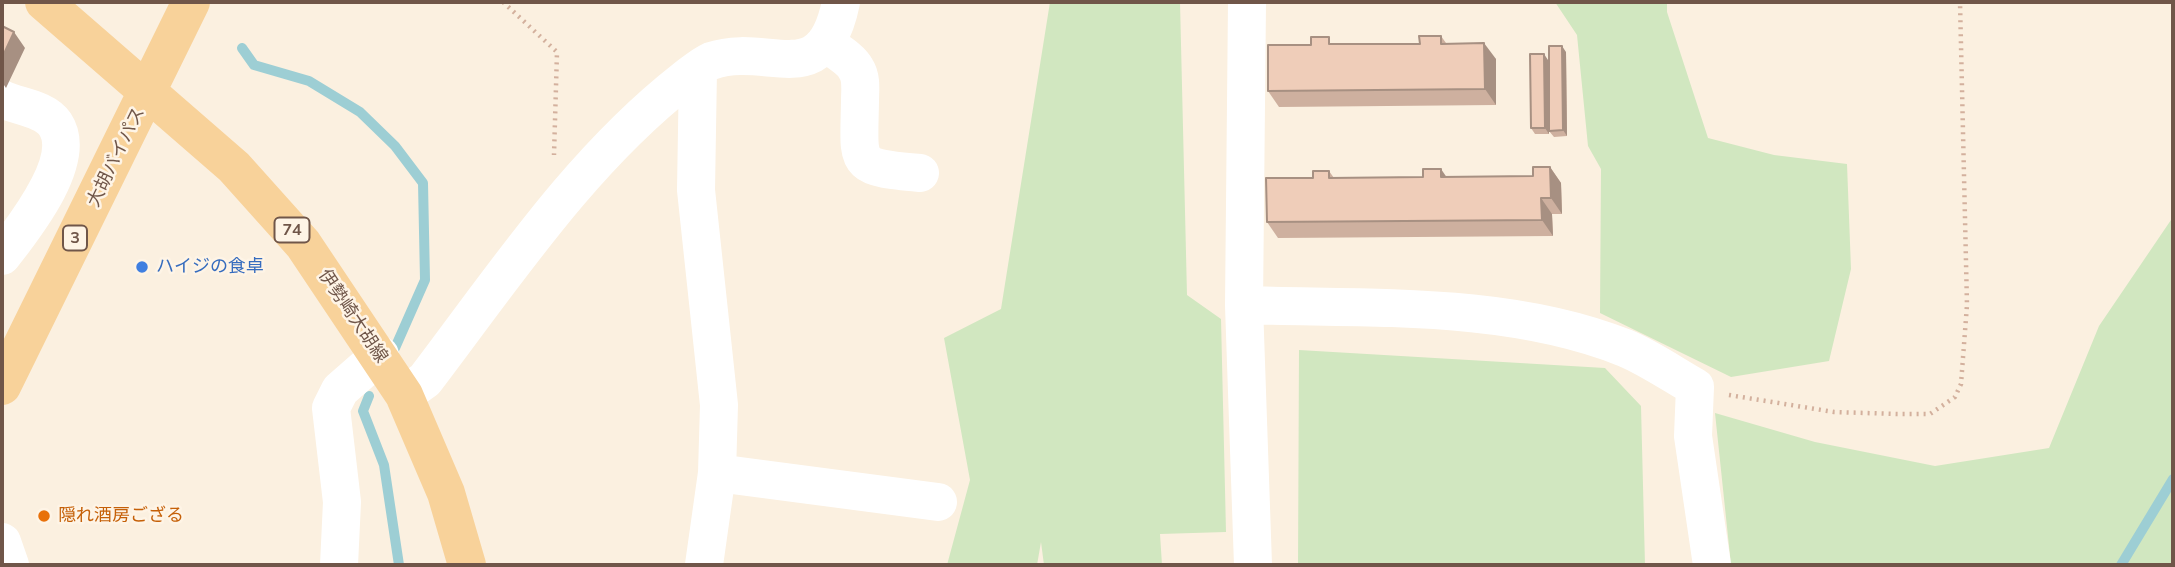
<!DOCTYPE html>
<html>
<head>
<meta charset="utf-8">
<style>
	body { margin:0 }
	#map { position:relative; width:2175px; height:567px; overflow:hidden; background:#fbf0e0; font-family:Mulish,sans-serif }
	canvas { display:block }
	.frame { position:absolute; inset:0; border:4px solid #705649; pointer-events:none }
</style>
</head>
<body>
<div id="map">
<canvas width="2175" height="567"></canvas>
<div class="frame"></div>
</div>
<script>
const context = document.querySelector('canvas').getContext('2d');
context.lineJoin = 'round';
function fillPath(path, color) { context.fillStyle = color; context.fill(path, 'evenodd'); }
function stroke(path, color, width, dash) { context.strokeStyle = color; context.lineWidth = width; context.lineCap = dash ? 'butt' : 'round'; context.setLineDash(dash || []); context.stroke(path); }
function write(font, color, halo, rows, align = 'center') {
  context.font = font + ' Mulish,"Noto Sans JP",sans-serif'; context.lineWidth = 5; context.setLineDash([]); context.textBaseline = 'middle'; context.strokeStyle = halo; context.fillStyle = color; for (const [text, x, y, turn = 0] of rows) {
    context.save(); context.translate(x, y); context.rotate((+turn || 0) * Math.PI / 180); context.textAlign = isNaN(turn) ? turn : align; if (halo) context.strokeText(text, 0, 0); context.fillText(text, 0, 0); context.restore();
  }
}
fillPath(new Path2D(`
	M1050,2H1180L1187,295L1221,319L1226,532L1160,534L1162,565H1044L1041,542L1037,565H947L970,480L944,338L1001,309Z
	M1555,2H1667V12L1708,138L1774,155L1847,164L1851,269L1829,361L1731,377L1600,313L1601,169L1588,146L1577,35Z
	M2173,217V565H1731L1715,413L1815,442L1935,466L2049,448L2099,326Z
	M1299,350L1605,368L1641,406L1645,565H1298Z`), '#d1e7c0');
stroke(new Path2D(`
	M242,48L254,65L309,81L360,112L395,146L423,183L425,280L395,348
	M369,396L363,411L384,465L399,565
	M2121,565L2173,479`), '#9dced4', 10);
stroke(new Path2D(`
	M503,2L557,52L554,155
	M1729,395L1834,412L1897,414H1930L1955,397L1961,384L1967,305L1960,2`), '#d3b09d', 4.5, [2, 5]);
stroke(new Path2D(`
	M1247,2L1244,305L1253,565
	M827,44C836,51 851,59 856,69C862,78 860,91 860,101C859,166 852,167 920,173
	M698,70L696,190L719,405L717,473L704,565
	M2,99C18,107 44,108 55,124C79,160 22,230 2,256
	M1244,305C1368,309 1508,301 1625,348C1649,358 1672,374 1695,387L1693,436L1712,565
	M404,395L425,380C505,275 580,161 685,79C693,73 702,65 711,61C770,41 822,95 841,2
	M717,473L938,502
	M2,542L10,565
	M339,565L342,502L331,408L340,390L380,355`), '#fff', 38);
stroke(new Path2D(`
	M44,2L234,167L303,244L404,395L446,493L467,565
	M2,386L191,2`), '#f8d29a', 38);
fillPath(new Path2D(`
	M1441,36L1446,43L1496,59V105L1279,107L1268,91L1334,44H1420Z
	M1566,52L1567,136L1554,137L1549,131Z
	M1548,60L1549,134H1535L1531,128Z
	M1550,167L1561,183L1562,214H1552L1553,236L1278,238L1267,222L1313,178L1329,171L1334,178L1533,176Z`), '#ceb09f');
fillPath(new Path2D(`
	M14,32L25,48L6,88L2,82V58Z
	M1484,43L1496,59V105L1485,89Z
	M1562,46L1566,52L1567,136L1563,130Z
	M1544,54L1548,60L1549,134L1545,128Z
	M1550,167L1561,183L1562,214L1551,198Z
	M1441,169L1452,185L1441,177Z
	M1541,198L1552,214L1553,236L1542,220Z`), '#a79082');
const building = new Path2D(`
	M2,26L14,32L2,58Z
	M1419,36H1441V44L1484,43L1485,89L1268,91V45H1311V37H1329V44H1420Z
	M1549,46H1562L1563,130L1549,131Z
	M1530,54H1544L1545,128H1531Z
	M1533,167H1550L1551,198H1541L1542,220L1267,222L1266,178H1313V171H1329V178L1423,177V169H1441V177L1533,176Z`);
fillPath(building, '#efcdb9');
stroke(building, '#a79082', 2);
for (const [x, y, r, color] of [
	[142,267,7,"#3f7fe0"],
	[44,516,7,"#e8710a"]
]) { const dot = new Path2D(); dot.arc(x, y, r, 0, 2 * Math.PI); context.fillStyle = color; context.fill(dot); stroke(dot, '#fef4e6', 2.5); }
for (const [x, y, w] of [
	[292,230,35],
	[75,238,24]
]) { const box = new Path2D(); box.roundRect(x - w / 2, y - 12.5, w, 25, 5); context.fillStyle = '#fef4e6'; context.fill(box); stroke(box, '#705649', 2); }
write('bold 16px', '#705649', null, [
	["74",292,230],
	["3",75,238]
]);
write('18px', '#705649', '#fef4e6', [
	["大胡バイパス",116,157,-64],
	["伊勢崎大胡線",353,316,56]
]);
write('18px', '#366cbe', '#fef4e6', [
	["ハイジの食卓",156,267]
], 'left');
write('18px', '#c56008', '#fef4e6', [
	["隠れ酒房ござる",58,516]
], 'left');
</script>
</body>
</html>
